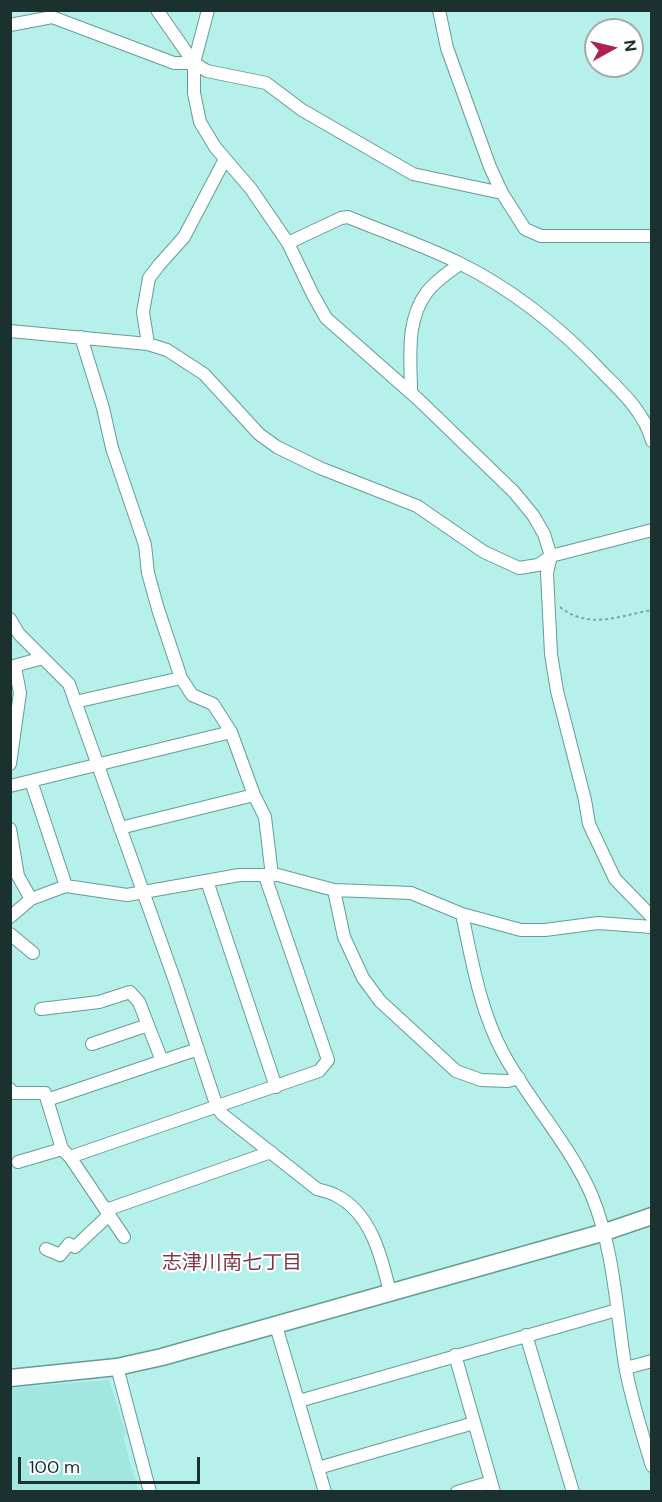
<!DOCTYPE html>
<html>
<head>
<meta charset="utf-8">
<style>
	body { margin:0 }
	#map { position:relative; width:662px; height:1502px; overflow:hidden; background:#b6f0ea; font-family:"DM Sans",sans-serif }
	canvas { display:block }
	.frame { position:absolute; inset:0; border:12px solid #1a312f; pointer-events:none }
	.north { position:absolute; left:584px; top:18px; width:60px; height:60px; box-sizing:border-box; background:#fff; border:2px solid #a3adac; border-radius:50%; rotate:82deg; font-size:16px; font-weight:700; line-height:24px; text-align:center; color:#1a312f }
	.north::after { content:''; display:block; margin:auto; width:21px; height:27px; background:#b01f50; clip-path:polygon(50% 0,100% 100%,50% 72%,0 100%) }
	.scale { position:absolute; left:18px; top:1457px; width:182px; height:27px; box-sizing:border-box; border:3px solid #1a312f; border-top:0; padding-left:8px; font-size:18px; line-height:21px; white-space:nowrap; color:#1a312f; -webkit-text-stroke:4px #fff; paint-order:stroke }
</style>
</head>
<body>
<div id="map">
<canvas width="662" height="1502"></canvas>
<div class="frame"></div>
<div class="north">N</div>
<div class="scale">100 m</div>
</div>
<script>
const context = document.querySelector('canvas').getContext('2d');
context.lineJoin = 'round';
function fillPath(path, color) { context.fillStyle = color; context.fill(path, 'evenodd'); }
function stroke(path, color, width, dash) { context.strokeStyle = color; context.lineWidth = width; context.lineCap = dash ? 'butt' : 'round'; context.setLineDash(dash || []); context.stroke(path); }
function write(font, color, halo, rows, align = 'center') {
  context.font = font + ' "DM Sans","Noto Sans JP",sans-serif'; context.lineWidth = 4.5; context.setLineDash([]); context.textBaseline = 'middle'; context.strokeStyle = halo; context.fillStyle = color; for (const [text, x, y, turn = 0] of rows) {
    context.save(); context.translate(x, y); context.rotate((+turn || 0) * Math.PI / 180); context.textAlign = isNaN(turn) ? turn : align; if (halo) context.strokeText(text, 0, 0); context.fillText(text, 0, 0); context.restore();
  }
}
fillPath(new Path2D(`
	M109,1380L126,1434L123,1436L138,1491H11V1388Z`), '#a2e7df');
const street = new Path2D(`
	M157,10L194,63L207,71L266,83L302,110L413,174L502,193
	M208,10L194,63V93L200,122L215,147L251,189L288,243L313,295L326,318L419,400L514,492L533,515L544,534L551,556L547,573L551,654L557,691L585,800L589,824L615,879L652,917
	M439,10L447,48L490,167L502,193L525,229L541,236H652
	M10,25L52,17L174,63H194
	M288,243L341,218L348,217C384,232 422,245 457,262C513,289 563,330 605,375C624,394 645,414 652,441
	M10,331L148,344L167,350L204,374L259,434L277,447L320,468L417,506L484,552L519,568L538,565L551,556L652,530
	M81,337L103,408L112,448L145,545L148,573L158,609L181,678
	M148,344L143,312L149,278L159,265L184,237L225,159
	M411,393C411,359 405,321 427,292C436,280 449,272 460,264
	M10,619L19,634L69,684L176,984L217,1107L222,1114L317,1189C323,1191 330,1192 335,1195C371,1212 382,1258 390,1293
	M10,667L43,658
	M75,702L181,678L192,695L213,704L231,732L254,795L265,817L272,876
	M10,764L20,693L15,667
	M31,781L66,886
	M10,786L231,732
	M120,828L254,795
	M10,829L18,876L31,899
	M207,881L276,1087
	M334,890L344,937L363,978L380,1001L456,1071L481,1080L508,1081L519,1078
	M462,914C472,961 480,1010 503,1053C529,1101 571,1146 592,1196C614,1250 616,1308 625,1365C631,1399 642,1433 652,1466
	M10,917L31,899L66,886L127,895L239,875H278L334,890L411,893L462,914L521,930H545L598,923L652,927
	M10,934L33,953
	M41,1009L99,1002L130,992L139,1002L162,1061
	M92,1044L148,1025
	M10,1089L13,1093H45L62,1149L70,1157L124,1237
	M47,1100L198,1049
	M70,1157L319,1071L328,1060L265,876
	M18,1162L62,1149
	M106,1210L271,1152
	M46,1249L60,1255L69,1244L75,1247L109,1215
	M276,1326L325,1492
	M526,1335L573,1492
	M455,1355L494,1492
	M117,1367L150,1492
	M626,1368L652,1361
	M299,1401L617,1310
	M318,1468L474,1423
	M457,1492L491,1482`);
const secondary = new Path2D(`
	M10,1378L117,1367L162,1357L605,1232L652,1216`);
stroke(street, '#649c96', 14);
stroke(secondary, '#649c96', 19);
stroke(new Path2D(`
	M560,607C589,630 618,616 652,610`), '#7aa6a2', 2, [3, 3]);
stroke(street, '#fff', 12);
stroke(secondary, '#fff', 16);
write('20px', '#7f3848', '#fff', [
	["志津川南七丁目",232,1264]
]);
</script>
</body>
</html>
